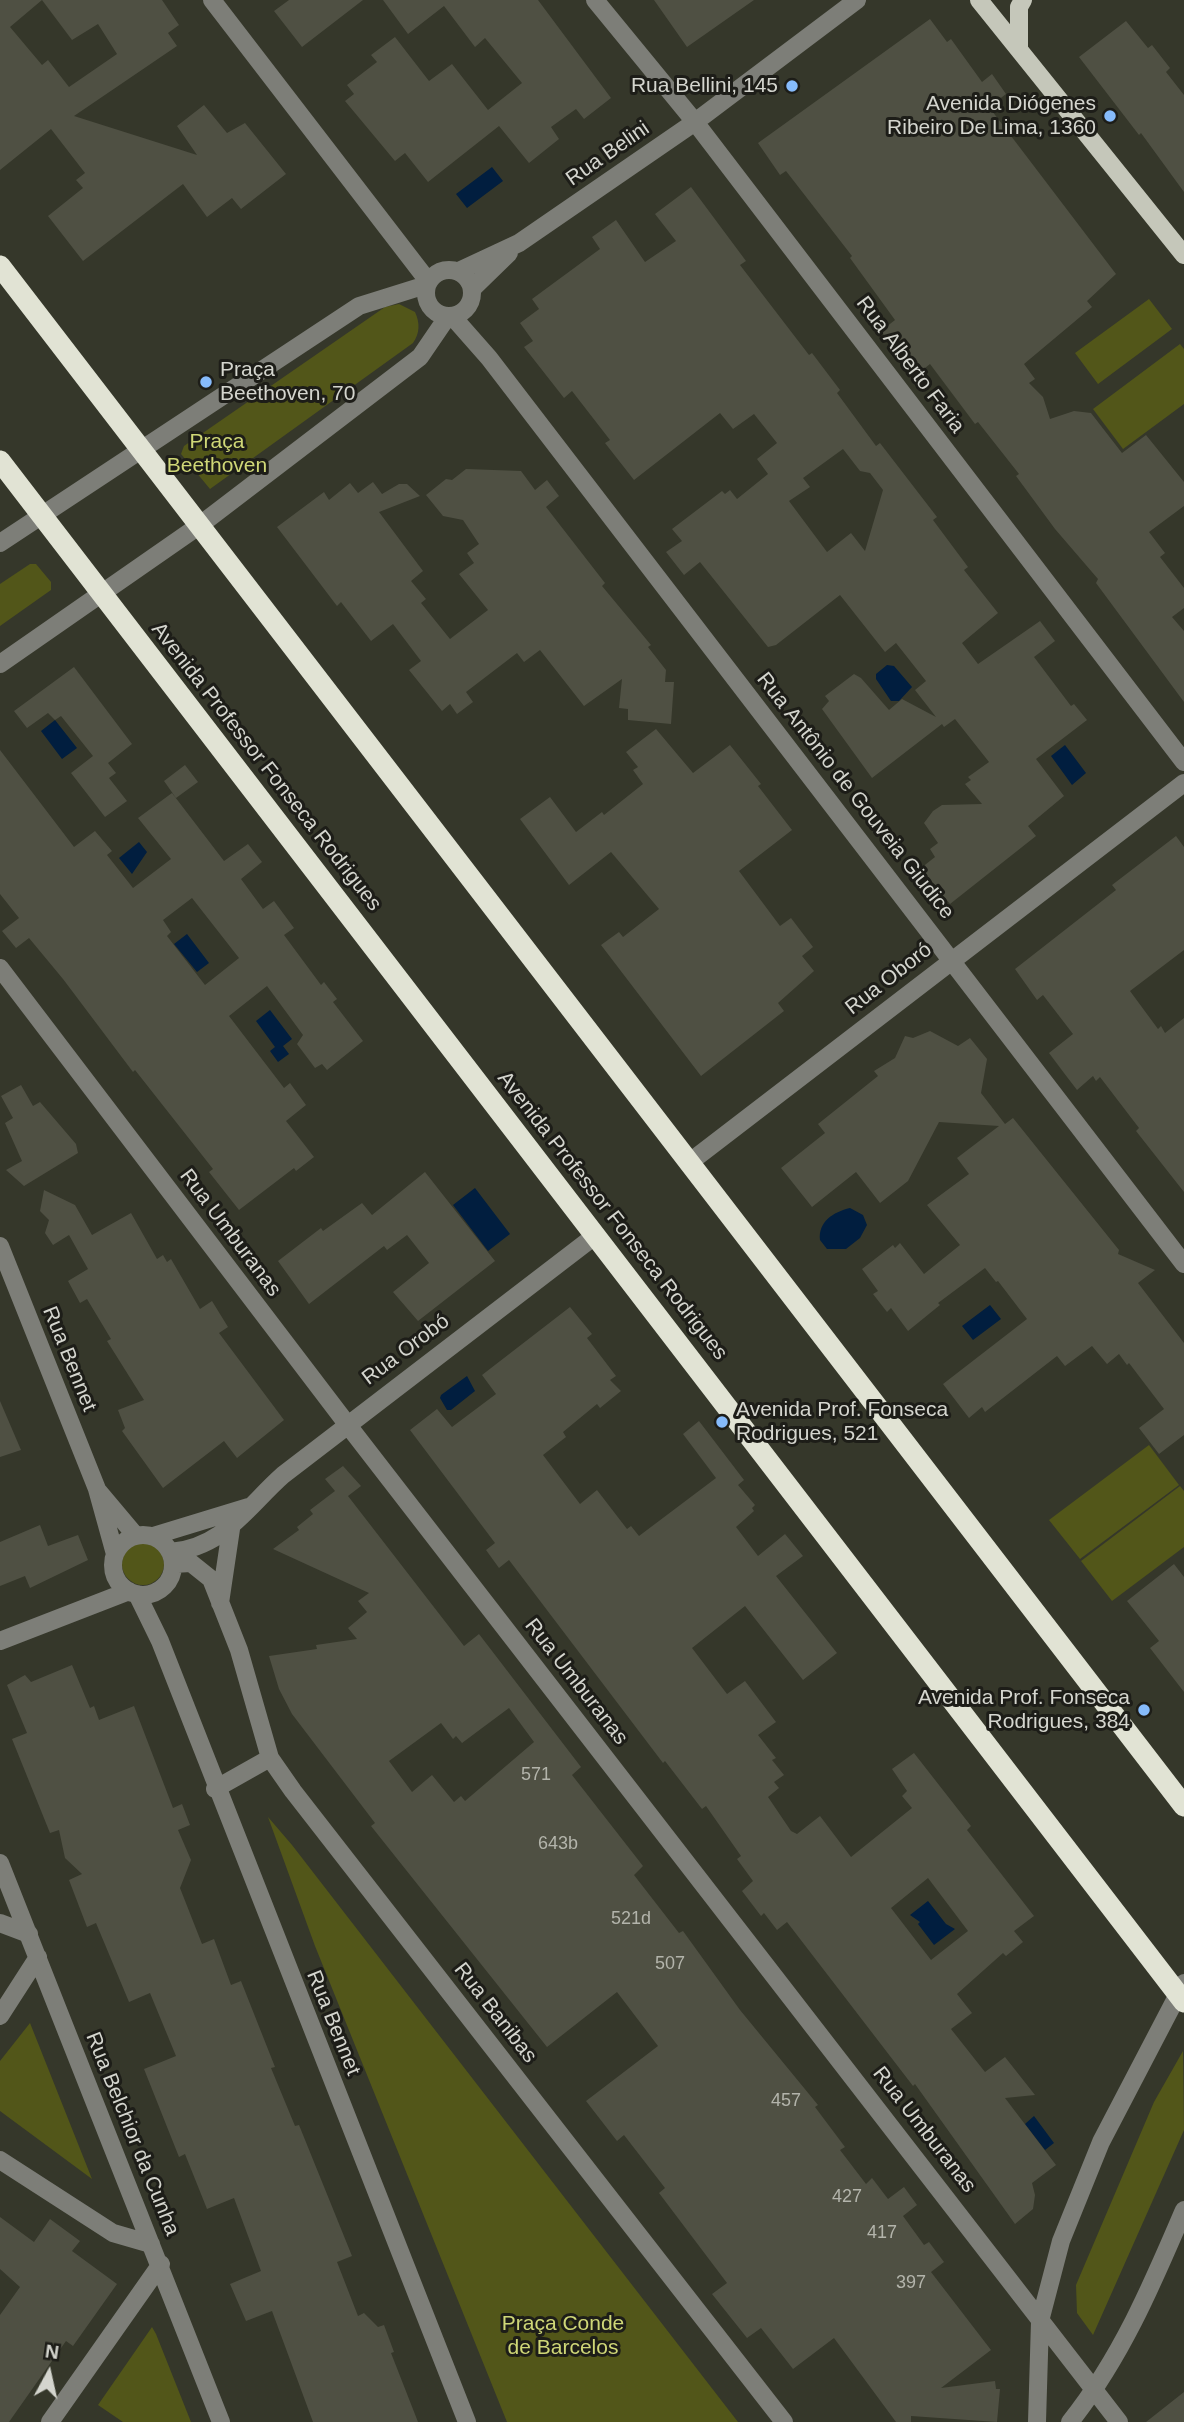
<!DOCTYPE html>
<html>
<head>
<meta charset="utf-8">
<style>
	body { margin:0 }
	#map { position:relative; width:1184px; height:2422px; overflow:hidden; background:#35372a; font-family:Helvetica,sans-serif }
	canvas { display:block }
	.north { position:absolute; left:14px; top:2338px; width:70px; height:70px; -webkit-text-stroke:5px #1d1d18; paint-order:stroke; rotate:8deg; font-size:19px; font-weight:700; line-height:28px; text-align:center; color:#d4d5ce }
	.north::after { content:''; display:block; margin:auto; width:24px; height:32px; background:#d4d5ce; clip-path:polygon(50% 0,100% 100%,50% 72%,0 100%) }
</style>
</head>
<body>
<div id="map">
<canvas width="1184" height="2422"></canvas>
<div class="north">N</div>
</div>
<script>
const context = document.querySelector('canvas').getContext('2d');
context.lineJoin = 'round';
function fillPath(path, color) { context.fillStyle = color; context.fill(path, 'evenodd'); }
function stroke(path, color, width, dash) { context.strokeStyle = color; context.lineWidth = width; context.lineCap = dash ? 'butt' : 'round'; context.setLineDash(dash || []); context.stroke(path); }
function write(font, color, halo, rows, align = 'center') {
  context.font = font + ' Helvetica,sans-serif'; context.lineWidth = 6; context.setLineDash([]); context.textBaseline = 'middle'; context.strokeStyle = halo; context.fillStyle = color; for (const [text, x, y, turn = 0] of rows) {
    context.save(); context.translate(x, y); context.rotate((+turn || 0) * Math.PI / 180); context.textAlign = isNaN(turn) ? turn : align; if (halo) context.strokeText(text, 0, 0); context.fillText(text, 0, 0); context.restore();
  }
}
fillPath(new Path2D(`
	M1149,299L1172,329L1098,384L1075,353Z
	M399,304L415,312C420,323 420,333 413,343L210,489L181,454L184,446L385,307Z
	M1180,344L1184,349V404L1123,449L1093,409Z
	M30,564H36L51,582V590L0,626V584Z
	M1149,1445L1179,1485L1080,1559L1049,1520Z
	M1180,1486L1184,1491V1547L1112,1601L1081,1561Z
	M122 1564a21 21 0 1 1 42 0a21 21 0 1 1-42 0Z
	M268,1817L292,1845L738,2422H507L315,1946Z
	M30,2023L92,2179L0,2111V2061Z
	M1183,2051L1184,2130L1093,2335L1077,2313L1076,2285L1154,2102Z
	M152,2327L156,2334L191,2422H123L98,2405Z`), '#525619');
fillPath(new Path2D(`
	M492,167L503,181L467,208L456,194Z
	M887,665L894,666L912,687L899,701H891L876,679V674Z
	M55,720L77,748L62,759L41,731Z
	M1065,745L1086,773L1072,785L1051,756Z
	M139,842L147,852L132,874L119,858Z
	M187,934L209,963L197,972L174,944Z
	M270,1010L292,1039L283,1046L289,1054L278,1062L270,1051L275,1047L256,1021Z
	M475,1188L510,1234L488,1251L453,1205Z
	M850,1208L863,1215L867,1225L860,1238L846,1249H827L820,1240C818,1222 833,1212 850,1208Z
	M990,1305L1001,1319L973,1340L962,1326Z
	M467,1376L475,1391L451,1410H447L440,1398L441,1395Z
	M928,1901L946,1924L955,1929L934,1945L918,1924L920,1922L910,1915Z
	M1034,2116L1054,2143L1045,2150L1025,2124Z`), '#011e3f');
fillPath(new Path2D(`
	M0,0H162L179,25L168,33L177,46L74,116L197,155L177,126L204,105L227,133L245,123L286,174L241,209L232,198L207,217L183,184L83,261L48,216L83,188L76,180L85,173L51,129L0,170ZM42,0L72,40L98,24L117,54L69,87L48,60L42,65L10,27Z
	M289,0H363L302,47L274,11Z
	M383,0H538L611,98L584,119L576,109L551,127L559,139L529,163L499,126L428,182L405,153L395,161L345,101L354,94L347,85L377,62L371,55L395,37L429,81L452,64L488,110L522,83L485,38L475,47L444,6L408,34Z
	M654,0H754L687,47Z
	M930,19L947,42L951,39L982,82L992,74L1006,94L989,107L1116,274L1087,301L1092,307L1024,364L1035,379L1029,383L1043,397L1050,419L1074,411L1091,413L1122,453L1146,435L1184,482V506L1149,532L1165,553L1160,557L1184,588V608L1172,617L1184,631V702L1096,583L1098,579L1055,529L1016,476L1019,474L978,422L975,424L930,364L915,376L892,346L881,331L895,320L850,258L852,256L786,171L780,175L758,143Z
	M1126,21L1148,48L1152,45L1170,68L1166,72L1184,95V192L1141,133L1139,135L1079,57Z
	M691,187L746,261L740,265L809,355L812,353L840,390L837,393L876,446L880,443L937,517L933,520L968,567L964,570L998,613L962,643L978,664L1040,621L1055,641L1034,657L1071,706L1074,704L1087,720L1036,759L1064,796L1028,826L1036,836L950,904L921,868L935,857L930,849L938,843L924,823L933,811L942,805L982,804L965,784L971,780L968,777L989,762L955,719L944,727L942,724L872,778L822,709L829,701L825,696L854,674L861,678L889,710L902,699L936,717L915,690L926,681L896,643L885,652L840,595L776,645L768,647L700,562L684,575L666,552L682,541L672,529L722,491L725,494L730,490L737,499L768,474L757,459L777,443L754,414L733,429L720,413L634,480L605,443L610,440L572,391L564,398L524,347L533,341L520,323L539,309L532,299L600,249L592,237L616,220L645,262L676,241L655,214ZM843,449L860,471L870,473L883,490L865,551L851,533L827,552L789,501L810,487L803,478Z
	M466,469L521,471L535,490L547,480L559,496L546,507L605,583L602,586L651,645L648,647L666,670L665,682H674L671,724L628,720V709L619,708L622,679L584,706L540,650L524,662L517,653L466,692L473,702L457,714L450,704L442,711L409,670L421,661L393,624L371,641L341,602L337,606L277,527L324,492L329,500L350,483L358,493L373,482L382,494L399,484H407L420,496L379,512L423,571L411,581L426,599L421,603L450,639L488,610L459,574L474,563L467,553L479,544L463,520L443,516L426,495L446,479L452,480Z
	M74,667L132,744L108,763L116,773L109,778L127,801L105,817L71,773L93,756L61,716L55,720L48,713L27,728L14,711Z
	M656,729L693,773L730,745L761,784L758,786L792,830L739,871L780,926L791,918L813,947L802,956L814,971L778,1003L784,1011L701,1076L601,945L619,932L623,937L659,909L611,852L569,885L520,819L550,797L576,832L602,812L604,815L643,784L633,770L638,767L626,752Z
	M0,750L74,847L95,831L112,851L107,855L133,888L171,859L138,818L172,793L224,861L248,844L262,862L241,879L263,909L274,901L294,928L284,935L321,985L324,982L337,999L333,1002L363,1041L327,1070L322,1064L315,1068L297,1044L303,1035L267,986L229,1016L284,1088L290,1083L306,1105L286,1121L314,1157L296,1171L294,1168L239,1210L209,1172L213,1169L135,1070L133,1072L63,979L29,938L16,948L2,931L19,918L0,894ZM192,898L239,958L205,985L167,936L171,932L163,920Z
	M185,765L198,782L176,798L164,781Z
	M1176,836L1184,847V950L1130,991L1158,1029L1161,1026L1165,1033L1184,1018V1192L1136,1131L1139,1128L1100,1077L1096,1081L1093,1076L1077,1090L1064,1073L1049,1053L1073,1034L1043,995L1037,1000L1015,969L1116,890L1112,885Z
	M930,1031L958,1046L970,1038L987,1059L981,1093L1005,1124L1013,1118L1119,1250L1118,1254L1155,1270L1138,1283L1184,1343V1435L1159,1454L1139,1428L1164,1409L1129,1363L1127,1365L1119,1354L1107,1364L1092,1346L1065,1366L1057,1356L985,1412L982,1407L969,1418L943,1384L1027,1319L998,1281L996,1282L985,1268L938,1303L940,1305L908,1331L891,1308L887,1312L873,1294L878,1291L862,1269L893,1245L895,1248L900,1243L924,1274L960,1245L927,1205L969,1174L957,1158L999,1126L939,1122L908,1181L880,1203L856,1172L812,1207L781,1168L825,1133L818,1124L878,1076L874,1071L895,1058L905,1036L913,1038Z
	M21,1085L33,1106L40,1102L76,1144L78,1153L24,1186L6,1170L22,1161L5,1123L13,1118L1,1096Z
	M425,1172L495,1261L418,1321L393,1292L429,1263L407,1235L387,1250L384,1246L309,1304L278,1261L321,1228L323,1231L362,1203L372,1215Z
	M44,1190L75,1205L92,1235L131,1213L157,1259L163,1255L167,1262L171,1259L200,1309L212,1301L228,1327L219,1333L284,1420L237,1458L224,1441L163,1488L122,1431L125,1428L118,1410L144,1400L107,1341L111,1339L87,1299L80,1303L68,1281L88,1269L69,1235L53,1245L45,1233L49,1220L40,1211Z
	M570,1307L592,1334L587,1338L616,1376L610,1380L621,1391L600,1408L597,1404L563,1432L566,1437L543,1455L580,1504L597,1490L627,1529L631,1526L639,1536L716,1478L683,1434L699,1421L744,1480L738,1485L755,1505L752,1508L754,1511L736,1527L758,1556L785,1534L803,1556L776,1576L837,1653L803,1680L745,1606L692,1648L727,1694L745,1681L776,1722L758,1735L776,1758L772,1760L784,1775L774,1782L779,1788L768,1797L791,1831L797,1834L820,1816L851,1857L912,1808L902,1796L907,1791L892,1769L914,1753L971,1826L967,1830L1034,1916L1014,1931L1023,1942L1006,1956L1003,1953L957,1994L972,2013L951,2029L985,2072L1005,2057L1035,2095L1005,2098L1056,2165L1032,2183L1035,2195L1033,2209L1015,2224L915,2084L913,2086L787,1922L777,1930L764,1913L761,1916L742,1891L753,1881L737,1859L741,1856L706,1806L702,1809L665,1761L663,1763L509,1560L499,1568L486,1550L495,1543L410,1430L437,1409L452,1427L496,1394L482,1375ZM928,1878L968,1931L931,1960L891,1908Z
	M0,1401L21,1450L0,1457Z
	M343,1466L361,1486L348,1496L464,1646L479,1634L581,1767L572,1775L643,1866L634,1875L679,1933L683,1931L740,2010L818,2105L815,2107L845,2147L840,2150L866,2184L872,2178L888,2199L904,2187L917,2205L903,2216L924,2245L929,2242L944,2262L931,2272L991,2350L941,2388L995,2381L996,2389H1000L997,2422L911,2416V2422H896L834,2338L793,2369L761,2328L747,2338L712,2294L727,2283L659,2193L665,2188L624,2135L617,2141L586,2101L658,2046L617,1992L547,2047L371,1826L375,1823L292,1714L279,1689L269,1656L317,1649L316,1645L357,1639L348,1628L367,1612L358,1601L369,1593L273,1549L299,1530L297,1527L313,1514L310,1510L335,1491L325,1479ZM509,1708L534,1742L465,1801L461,1796L454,1802L432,1775L412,1792L389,1761L441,1723L453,1739L456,1736L462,1743Z
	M40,1525L48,1546L78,1535L88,1560L30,1588L25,1576L0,1586V1542Z
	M1174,1564L1184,1577V1692L1150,1648L1159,1641L1127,1601Z
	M72,1665L90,1708L94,1706L99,1720L134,1706L173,1808L182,1804L190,1825L178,1830L191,1860L180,1888L202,1944L214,1939L231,1985L241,1981L275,2067L271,2068L295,2126L299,2125L352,2256L337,2262L358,2316L364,2313L378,2327L384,2325L394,2352L391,2353L418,2422H313L272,2311L246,2321L230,2284L261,2271L234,2198L207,2209L185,2154L179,2157L144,2069L176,2056L150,1993L129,2002L96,1923L87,1927L69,1880L82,1874L65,1858L59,1830L50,1833L12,1739L27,1733L7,1685L25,1675L31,1682Z
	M0,2217L34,2242L50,2219L80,2241L72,2251L117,2284L73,2346L66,2341L9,2422H0V2315L20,2287L0,2269Z
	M1184,2392V2422H1146Z`), '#4f5043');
stroke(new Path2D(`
	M212,0L428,281
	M595,0L695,122L1184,762
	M426 293a23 23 0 1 1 46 0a23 23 0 1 1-46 0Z
	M459,271L519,243L695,122L857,0
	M472,289L509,253
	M452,316L489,358L1184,1264
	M0,543L359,306L426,285
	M0,664L200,525L420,357L448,316
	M0,968L347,1424L1119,2422
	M690,1162L1184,783
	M0,1246L97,1489L115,1554
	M99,1492L136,1536
	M113 1565a30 30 0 1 1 60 0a30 30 0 1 1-60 0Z
	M153,1536L248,1507
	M170,1552C223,1548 246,1508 283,1475L596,1235
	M173,1564L191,1563L211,1579L239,1650L270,1758L293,1791L784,2422
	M137,1594L160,1641L467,2422
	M220,1603L231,1529
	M0,1641L129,1591
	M215,1789L270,1758
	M0,1863L221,2422
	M0,1923L29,1934
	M0,2016L38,1957
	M0,2160L113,2233L151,2244
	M50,2422L161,2264
	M1037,2422L1040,2321L1061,2241L1101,2142L1184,1983
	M1070,2422C1121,2358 1152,2285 1184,2210`), '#7d7e78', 18);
stroke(new Path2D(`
	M979,0L1184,255
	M1019,50V7L1023,0`), '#c5c7ba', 18);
stroke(new Path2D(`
	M0,266L1184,1806
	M0,461L1184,2002`), '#e1e3d4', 21);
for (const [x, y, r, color] of [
	[792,86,7,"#86bbfb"],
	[1110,116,7,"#86bbfb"],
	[206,382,7,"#86bbfb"],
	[722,1422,7,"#86bbfb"],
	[1144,1710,7,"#86bbfb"]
]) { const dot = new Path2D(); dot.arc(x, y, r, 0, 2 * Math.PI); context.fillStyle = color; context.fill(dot); stroke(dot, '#1d1d18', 2.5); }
write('18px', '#b3b4ab', null, [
	["571",536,1775],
	["643b",558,1844],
	["521d",631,1919],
	["507",670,1964],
	["457",786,2101],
	["427",847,2197],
	["417",882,2233],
	["397",911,2283]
]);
write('21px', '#d4d5ce', '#1d1d18', [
	["Rua Bellini, 145",778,86],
	["Avenida Diógenes",1096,104],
	["Ribeiro De Lima, 1360",1096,128],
	["Praça",220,370,"left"],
	["Beethoven, 70",220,394,"left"],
	["Avenida Prof. Fonseca",736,1410,"left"],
	["Rodrigues, 521",736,1434,"left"],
	["Avenida Prof. Fonseca",1130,1698],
	["Rodrigues, 384",1130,1722]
], 'right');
write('21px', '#d4d5ce', '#1d1d18', [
	["Rua Belini",608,154,-35],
	["Rua Alberto Faria",910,365,53],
	["Avenida Professor Fonseca Rodrigues",266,767,52],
	["Rua Antônio de Gouveia Giudice",855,796,52],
	["Rua Oboró",889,979,-38],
	["Avenida Professor Fonseca Rodrigues",612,1216,52],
	["Rua Umburanas",230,1233,53],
	["Rua Orobó",406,1350,-37],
	["Rua Bennet",69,1359,68],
	["Rua Umburanas",576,1682,52],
	["Rua Banibas",495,2013,52],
	["Rua Bennet",333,2023,68],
	["Rua Umburanas",924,2130,52],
	["Rua Belchior da Cunha",132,2134,68]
]);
write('21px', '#cfd777', '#1d1d18', [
	["Praça",217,442],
	["Beethoven",217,466],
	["Praça Conde",563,2324],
	["de Barcelos",563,2348]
]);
</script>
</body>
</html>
